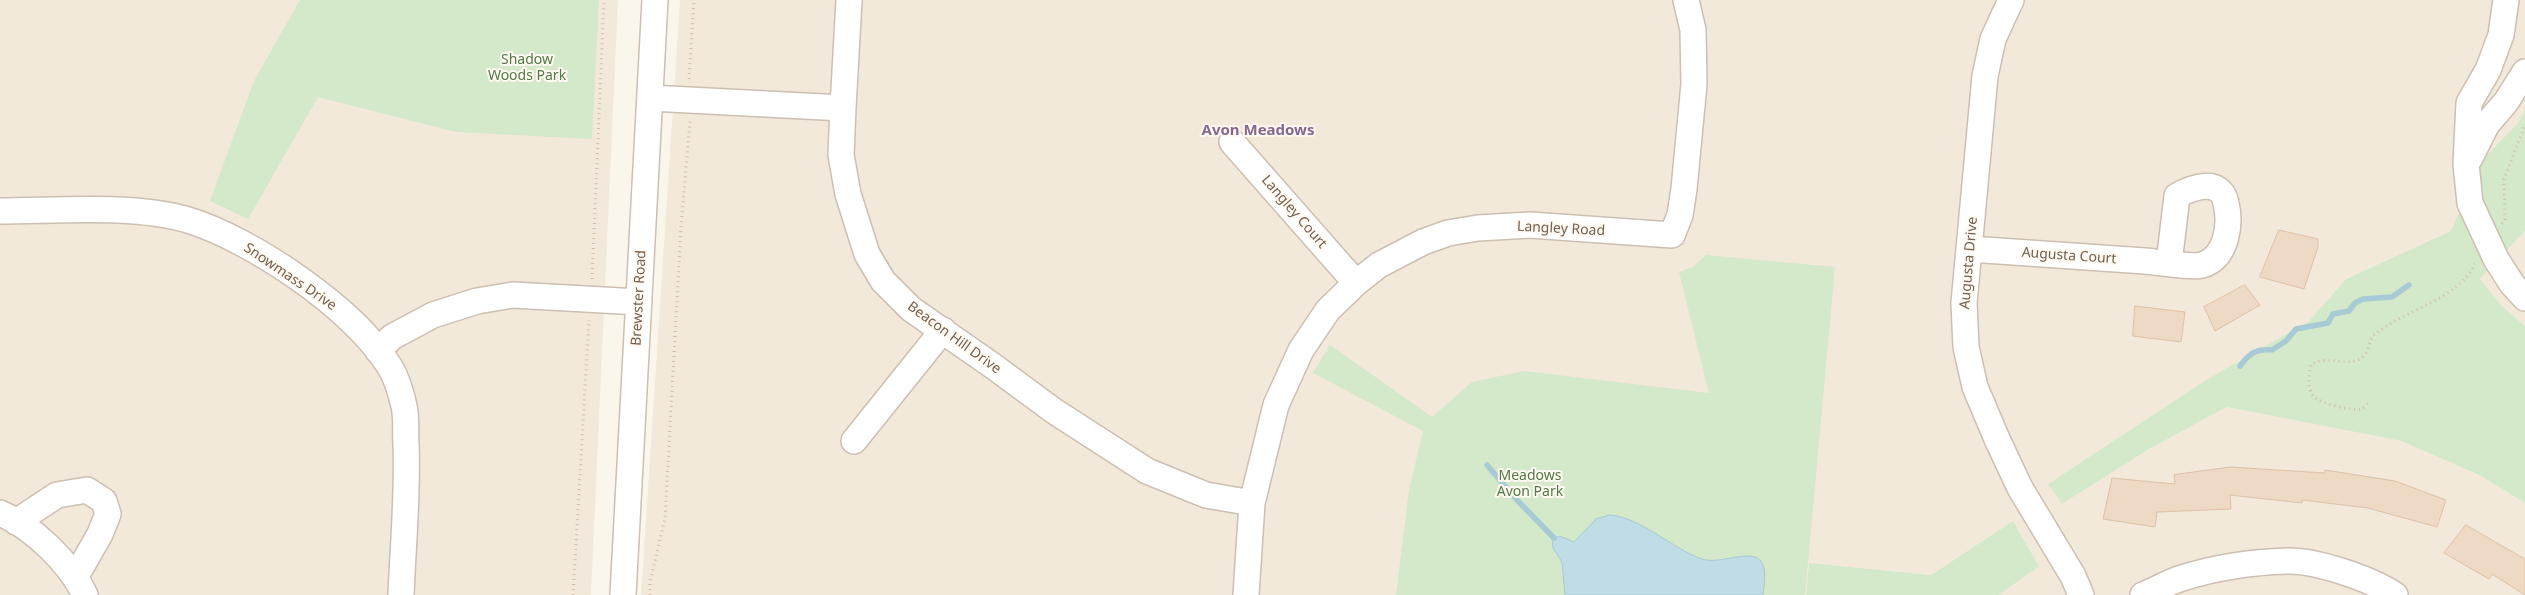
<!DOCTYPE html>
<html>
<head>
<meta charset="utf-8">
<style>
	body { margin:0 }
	canvas { display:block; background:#fbf6eb }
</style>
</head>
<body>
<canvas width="2525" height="595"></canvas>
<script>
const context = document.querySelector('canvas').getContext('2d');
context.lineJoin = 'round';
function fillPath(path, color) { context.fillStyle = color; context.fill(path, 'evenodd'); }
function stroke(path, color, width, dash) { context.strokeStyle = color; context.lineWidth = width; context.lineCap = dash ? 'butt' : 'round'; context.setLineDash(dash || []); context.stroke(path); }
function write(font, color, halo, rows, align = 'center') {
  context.font = font + ' "Noto Sans",sans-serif'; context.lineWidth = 4; context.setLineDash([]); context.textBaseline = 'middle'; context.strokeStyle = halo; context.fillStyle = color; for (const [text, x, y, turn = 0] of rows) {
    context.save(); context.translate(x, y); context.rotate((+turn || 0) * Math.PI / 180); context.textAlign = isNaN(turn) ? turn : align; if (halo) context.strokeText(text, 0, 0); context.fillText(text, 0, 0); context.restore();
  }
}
fillPath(new Path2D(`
	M0,0H618L591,595H0Z
	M680,0H2525V110L2518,123L2483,159L2451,231L2346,279L2309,321L2206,380L2048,484L2062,504L2149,449L2227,407L2401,441L2481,476L2525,503V595H1999L2039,566L2013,521L1931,575L1809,563L1806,595H641Z
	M2525,231V326L2501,305L2480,279Z`), '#f2e9da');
fillPath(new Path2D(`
	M300,0H599L592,139L456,132L318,97L248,219L210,201L254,81Z
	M2525,110V231L2480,279L2501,305L2525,326V503L2481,476L2401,441L2227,407L2149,449L2062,504L2048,484L2206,380L2309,321L2346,279L2451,231L2483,159L2518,123Z
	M1706,255L1835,267L1805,595H1396L1409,490L1423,431L1313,373L1330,345L1432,417L1472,382L1524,371L1709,393L1679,272L1693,267Z
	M2013,521L2039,566L1999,595H1806L1809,563L1931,575Z`), '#d4e8ca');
const water = new Path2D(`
	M1610,515C1640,517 1673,549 1702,559C1720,565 1750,548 1761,561C1767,569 1764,586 1763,595H1565L1562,562L1553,548L1552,539L1560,536L1574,542L1596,519Z`);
fillPath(water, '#c0dce4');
stroke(water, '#a7cad5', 1);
stroke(new Path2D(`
	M2240,366C2249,354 2256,348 2272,350L2286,341L2296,329L2328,323L2333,314L2349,311L2355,303L2363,299L2392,297L2409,285
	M1487,465L1516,499L1554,538`), '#a7cad5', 5.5);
const building = new Path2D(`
	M2279,230L2318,239V247L2304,289L2260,277Z
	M2245,285L2260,305L2215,331L2204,307Z
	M2135,306L2185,312L2181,342L2133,336Z
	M2231,467L2325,473V470L2395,481L2446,500L2437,527L2368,508L2302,500V503L2230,495L2231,509L2157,512L2155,527L2103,519L2112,478L2175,484L2174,475Z
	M2466,525L2525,559V595L2492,574L2489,579L2444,553Z`);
fillPath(building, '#eed9c5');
stroke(building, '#e0c1a6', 1);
const minor = new Path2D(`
	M2011,0L1993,39L1985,76L1964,303L1966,347L1975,387L1997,439L2020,488L2073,576L2081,595
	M2506,0L2501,35L2488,70L2469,103L2466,164L2470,203L2496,259L2512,284L2525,298
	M650,98L843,108L841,155L848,194L867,254L883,281L911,309L993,366L1054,411L1147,471L1206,495L1252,503
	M843,108L849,0
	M1232,142L1356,283
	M2470,158L2487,124L2506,102L2525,72
	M0,211C57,211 134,204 188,220C251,239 353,308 388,364C395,374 401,393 404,406C407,418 405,432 406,444C408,494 403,545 401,595
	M1970,249C2028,253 2087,257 2145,261C2158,262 2191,268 2202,265C2227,258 2231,224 2226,203C2221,177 2192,187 2177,196L2169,263
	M378,351L392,337L433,315L477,301L513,295L639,302
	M854,441L943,330
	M0,513C33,527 70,563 85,595
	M16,522L57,495L87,490L104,501L108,514L100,534L76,576
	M623,595L655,0
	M1246,595L1252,503L1276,405L1301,350L1328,310L1356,283L1379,265L1423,242L1448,233L1478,228L1530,225L1672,235L1680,215L1684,189L1694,84L1693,30L1686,0
	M2143,595C2156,590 2169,582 2182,578C2214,568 2253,562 2287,561C2316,560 2371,579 2395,595`);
stroke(minor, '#cdbfb1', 28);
stroke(new Path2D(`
	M689,79L694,0
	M2502,224L2505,219L2504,179L2525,125
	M592,279L604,0
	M2368,404C2367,404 2363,408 2362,409C2353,412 2318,403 2313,396C2307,387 2309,374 2311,365C2324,354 2345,367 2360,359C2370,353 2368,340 2375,334C2403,311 2459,299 2475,264
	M573,595L589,320
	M650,595V582L665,518L681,227L690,121`), '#d4bda7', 3, [1, 4]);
stroke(minor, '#fff', 25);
write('14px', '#537948', '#fefaf1', [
	["Shadow",527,60],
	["Woods Park",527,76],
	["Meadows",1530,476],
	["Avon Park",1530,492]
]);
write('14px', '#756050', '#fefaf1', [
	["Langley Court",1294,212,49],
	["Langley Road",1561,229,3],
	["Augusta Court",2069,256,4],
	["Augusta Drive",1969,263,-85],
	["Snowmass Drive",290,277,34],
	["Brewster Road",639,298,-87],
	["Beacon Hill Drive",954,338,36]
]);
write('bold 15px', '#866790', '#fefaf1', [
	["Avon Meadows",1258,131]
]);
</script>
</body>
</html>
